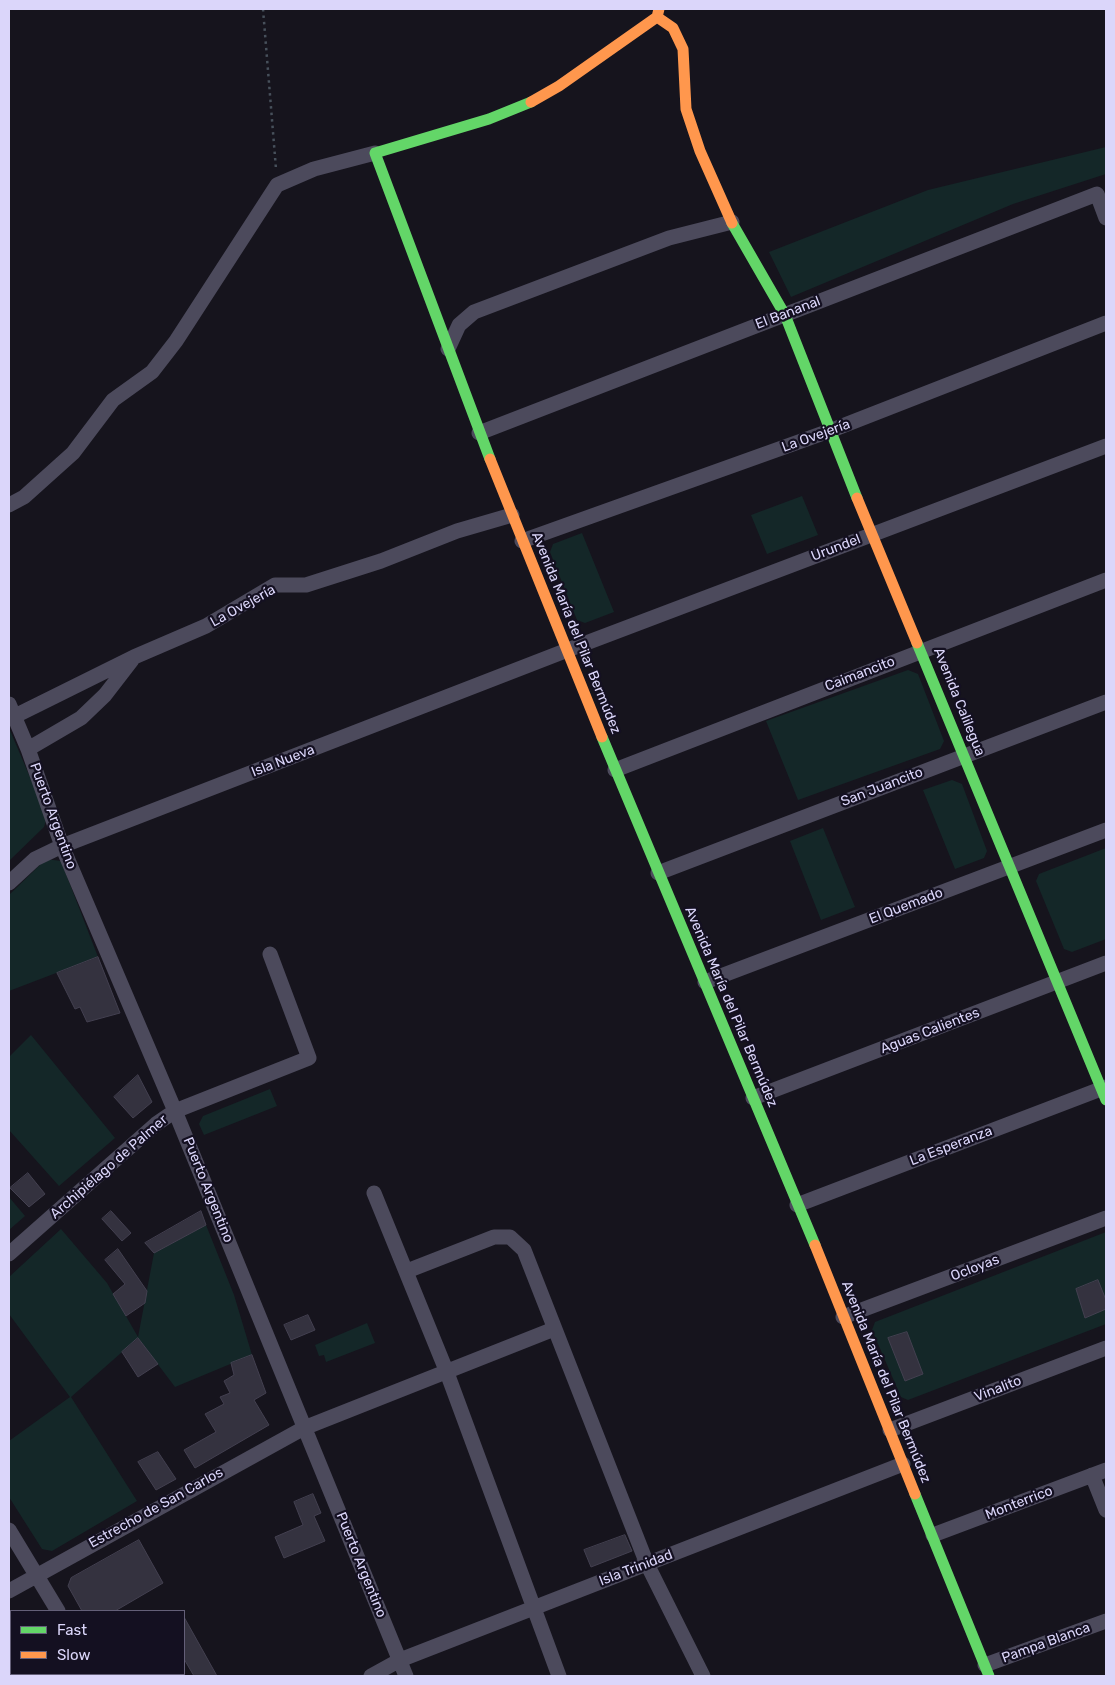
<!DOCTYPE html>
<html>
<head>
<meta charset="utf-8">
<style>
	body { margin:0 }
	#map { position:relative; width:1115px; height:1685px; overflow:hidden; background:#16141d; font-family:Rubik,sans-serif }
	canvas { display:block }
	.frame { position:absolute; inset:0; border:10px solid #dbd6fa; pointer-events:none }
	.legend { position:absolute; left:10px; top:1610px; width:175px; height:65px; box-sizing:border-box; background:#141021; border:1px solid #645f78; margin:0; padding:6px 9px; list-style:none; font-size:15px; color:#dbd6fa }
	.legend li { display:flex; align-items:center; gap:10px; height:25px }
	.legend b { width:25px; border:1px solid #645f78 }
</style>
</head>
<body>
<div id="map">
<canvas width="1115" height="1685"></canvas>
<div class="frame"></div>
<ul class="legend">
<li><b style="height:6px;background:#63d668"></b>Fast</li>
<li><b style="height:6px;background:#ff974d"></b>Slow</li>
</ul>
</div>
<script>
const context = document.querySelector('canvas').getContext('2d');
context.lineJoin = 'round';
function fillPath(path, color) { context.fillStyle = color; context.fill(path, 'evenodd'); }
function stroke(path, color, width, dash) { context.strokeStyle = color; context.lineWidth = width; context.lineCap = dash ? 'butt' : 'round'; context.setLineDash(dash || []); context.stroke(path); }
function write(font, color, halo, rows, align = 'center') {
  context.font = font + ' Rubik,sans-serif'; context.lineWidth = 4.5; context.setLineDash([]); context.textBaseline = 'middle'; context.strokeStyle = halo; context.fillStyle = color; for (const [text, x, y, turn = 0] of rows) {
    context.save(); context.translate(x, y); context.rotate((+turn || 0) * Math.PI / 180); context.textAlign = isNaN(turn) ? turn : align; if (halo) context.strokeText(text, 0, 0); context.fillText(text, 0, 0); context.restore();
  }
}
fillPath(new Path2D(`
	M1106,147V174L1013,204L791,297L769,252L928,190Z
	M802,496L818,535L767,554L751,515Z
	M582,533L614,612L585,623L577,620L550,552L553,544Z
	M908,670L918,674L944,741L940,749L798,800L766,721Z
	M9,728L47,817L44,827L9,861Z
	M952,780L962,784L987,851L984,858L955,869L923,790Z
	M823,828L855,907L821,920L790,841Z
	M1106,848V939L1072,952L1064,949L1036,881L1039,874Z
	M46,859L61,861L98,957L9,991V895Z
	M31,1035L115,1138L59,1186L9,1130V1057Z
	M270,1089L277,1106L204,1135L199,1124L203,1116Z
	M9,1197L25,1216L9,1230Z
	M206,1225L234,1295L252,1355L175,1387L138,1338L71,1397L137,1501L52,1551L42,1549L9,1497V1441L70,1397L9,1314V1277L61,1229L107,1283L138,1337L154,1253Z
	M1106,1232V1324L908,1400L901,1397L872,1330L875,1322Z
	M367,1323L375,1343L326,1362L324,1355L319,1356L315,1345Z
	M11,1615V1674H71L72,1676H9V1616Z`), '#142728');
const building = new Path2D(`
	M98,957L120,1013L87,1022L80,1007L75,1009L57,973Z
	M138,1075L152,1102L133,1118L114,1097Z
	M28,1173L45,1194L29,1207L10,1188Z
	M111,1211L131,1233L122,1241L102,1219Z
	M201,1211L206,1225L154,1253L145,1243Z
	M118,1249L147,1291L145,1303L126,1316L113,1294L125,1284L105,1260Z
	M1098,1280L1106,1300V1309L1085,1318L1076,1289Z
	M308,1315L315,1330L291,1340L284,1325Z
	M907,1332L923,1374L905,1381L888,1338Z
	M138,1338L158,1364L138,1377L122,1352Z
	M252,1355L266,1393L254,1400L269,1425L195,1468L184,1450L216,1432L205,1414L224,1404L220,1397L230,1393L224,1381L234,1375L231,1363Z
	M158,1452L176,1479L156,1490L138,1462Z
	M313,1494L321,1513L314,1516L325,1541L284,1558L275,1537L303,1525L294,1502Z
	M625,1535L632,1551L591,1567L584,1550Z
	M139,1540L163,1583L115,1611H82L68,1586L71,1578Z
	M184,1617L217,1676H194L184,1659Z`);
fillPath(building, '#34323f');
stroke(building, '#434050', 1);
stroke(new Path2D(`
	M263,9L276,169`), '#47505b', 2.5, [2.5, 4]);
stroke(new Path2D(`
	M448,349L459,325L474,312L669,238L732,222
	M479,433L1097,194L1106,218
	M9,505L24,497L73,453L113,400L152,372L176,341L277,185L314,169L375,153
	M522,541L832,430L1106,323
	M9,704L28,749L62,846L175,1111L406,1676
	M13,717L134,657L206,626L275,585H306L381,561L457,531L512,515
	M28,749L81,718L105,695L132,660
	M615,770L1106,580
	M658,873L1106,702
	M9,883L35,859L62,846L565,651L1106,446
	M705,982L1106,830
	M753,1098L1106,963
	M374,1193L446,1370L559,1676
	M797,1205L1106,1087
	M9,1254L156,1124L175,1111L309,1058L270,954
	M407,1271L494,1237H510L524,1250L647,1564L703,1676
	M843,1317L1106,1218
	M890,1430L1106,1348
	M1092,1475L1106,1510
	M9,1530L58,1611
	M933,1535L1106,1470
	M9,1591L304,1428L554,1329
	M985,1665L1106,1621
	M94,1674L95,1676
	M371,1676L400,1660L903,1464`), '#4c4a5c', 15);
stroke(new Path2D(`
	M732,223L785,315L857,498
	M490,459L375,153L489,119L531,102
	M917,643L1106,1100
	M602,737L815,1245
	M915,1494L989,1676`), '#63d668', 11);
stroke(new Path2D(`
	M659,9L657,17L673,28L683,49L686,109L700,151L732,223
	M531,102L559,86L657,17
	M490,459L602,737
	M857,498L917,643
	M815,1245L915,1494`), '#ff974d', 11);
write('14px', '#dbd6fa', '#141021', [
	["El Bananal",788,313,-21],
	["La Ovejería",816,436,-20],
	["Urundel",836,548,-21],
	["La Ovejería",243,606,-29],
	["Avenida María del Pilar Bermúdez",576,633,68],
	["Caimancito",860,674,-21],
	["Avenida Calilegua",959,702,68],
	["Isla Nueva",283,761,-21],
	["San Juancito",882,787,-21],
	["Puerto Argentino",53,816,70],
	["El Quemado",906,906,-21],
	["Avenida María del Pilar Bermúdez",731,1007,67],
	["Aguas Calientes",930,1031,-21],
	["La Esperanza",951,1146,-21],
	["Archipiélago de Palmer",109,1167,-41],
	["Puerto Argentino",208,1190,68],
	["Ocloyas",975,1268,-21],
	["Avenida María del Pilar Bermúdez",886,1382,68],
	["Vinalito",998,1389,-21],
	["Monterrico",1019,1503,-21],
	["Estrecho de San Carlos",156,1508,-29],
	["Puerto Argentino",361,1565,68],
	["Isla Trinidad",636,1568,-21],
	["Pampa Blanca",1046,1643,-20]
]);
</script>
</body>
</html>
